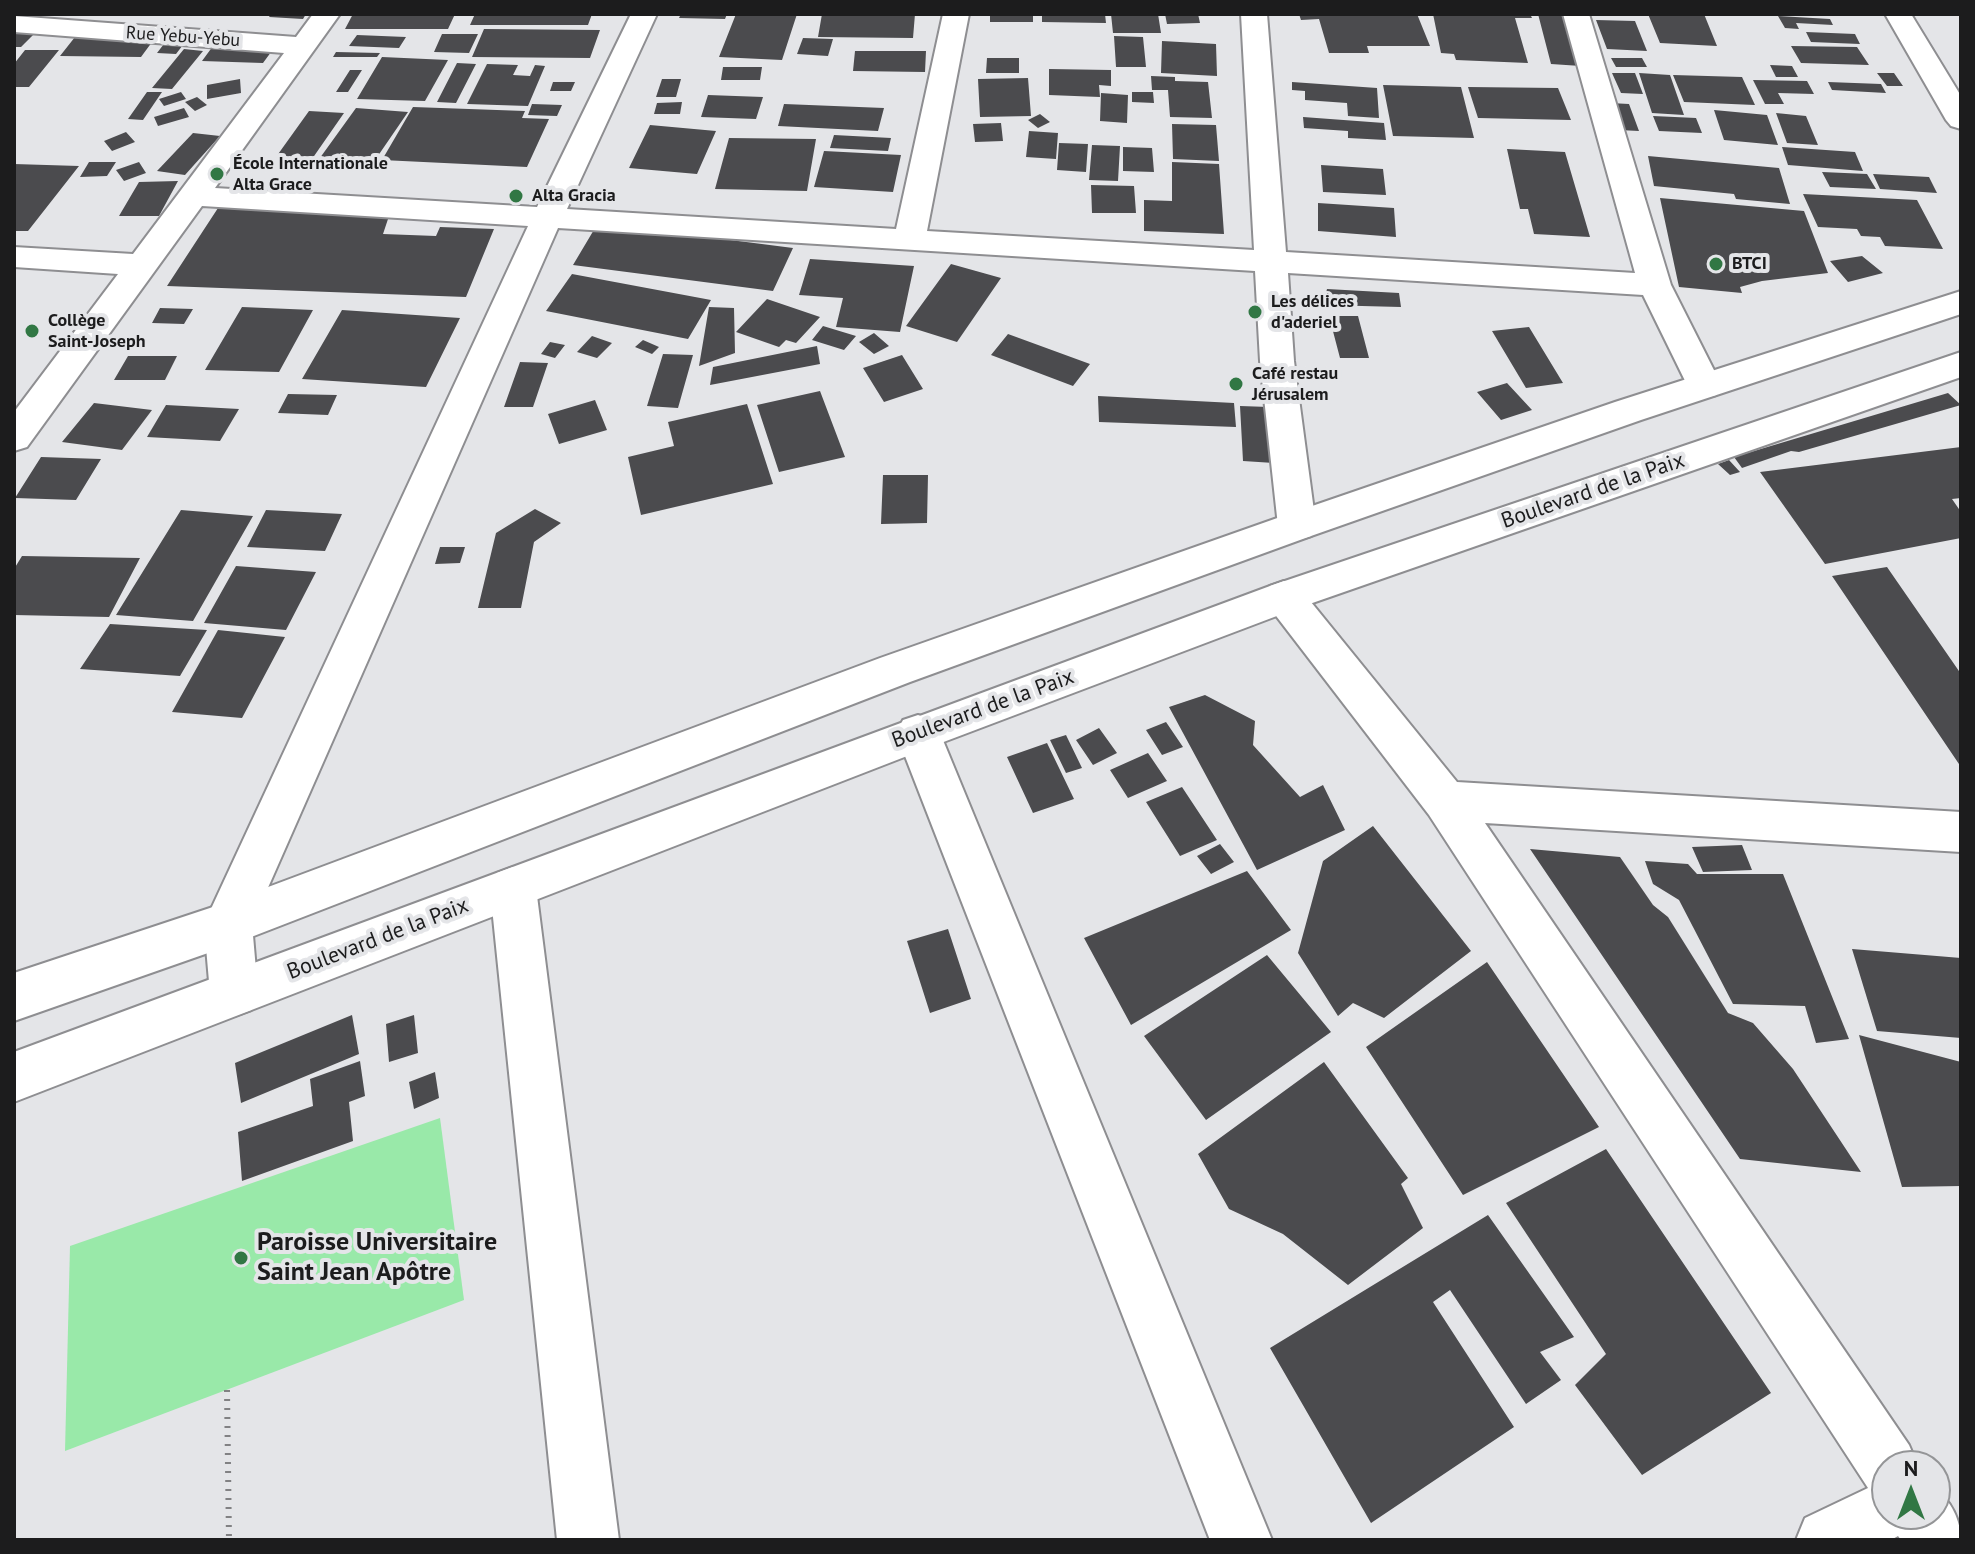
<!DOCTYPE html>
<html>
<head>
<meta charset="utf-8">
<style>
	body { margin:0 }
	#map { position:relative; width:1975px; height:1554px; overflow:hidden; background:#e4e5e8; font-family:"PT Sans",sans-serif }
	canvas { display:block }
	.frame { position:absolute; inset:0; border:16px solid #1c1c1d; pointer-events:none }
	.north { position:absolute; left:1871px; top:1450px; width:80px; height:80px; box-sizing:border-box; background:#e4e5e8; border:2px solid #949597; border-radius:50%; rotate:0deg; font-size:22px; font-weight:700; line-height:32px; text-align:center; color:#1c1c1d }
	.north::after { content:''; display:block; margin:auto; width:28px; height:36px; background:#317744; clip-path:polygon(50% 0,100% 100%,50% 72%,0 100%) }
</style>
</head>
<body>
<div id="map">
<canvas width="1975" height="1554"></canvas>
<div class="frame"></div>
<div class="north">N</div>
</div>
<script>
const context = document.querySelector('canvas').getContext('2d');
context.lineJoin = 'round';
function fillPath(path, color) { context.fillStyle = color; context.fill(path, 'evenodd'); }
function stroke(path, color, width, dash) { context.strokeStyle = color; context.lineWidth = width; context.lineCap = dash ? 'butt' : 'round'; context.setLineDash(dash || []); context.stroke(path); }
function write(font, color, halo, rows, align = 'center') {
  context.font = font + ' "PT Sans",sans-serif'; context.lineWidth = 8; context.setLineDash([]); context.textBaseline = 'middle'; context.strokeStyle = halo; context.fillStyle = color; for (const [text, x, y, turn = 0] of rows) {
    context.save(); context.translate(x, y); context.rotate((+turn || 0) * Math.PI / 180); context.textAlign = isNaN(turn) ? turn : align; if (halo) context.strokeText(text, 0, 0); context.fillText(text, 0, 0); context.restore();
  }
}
fillPath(new Path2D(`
	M440,1118L464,1300L65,1451L70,1246Z`), '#99e9a9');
fillPath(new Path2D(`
	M271,14H306L303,19L269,17Z
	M353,14H455L448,29H345Z
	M475,14H592L588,25H470Z
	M681,14H727L725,19L679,18Z
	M736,14H797L782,60L719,57Z
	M822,14H915L913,38L818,37Z
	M990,14H1033V22H990Z
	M1042,14H1105L1106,23L1042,22Z
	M1111,14H1158L1161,33H1113Z
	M1165,14H1198L1200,23L1167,24Z
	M1299,14H1417L1430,46H1367L1369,53H1329L1319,19L1301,20Z
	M1433,14H1530L1532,18H1515L1528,63L1456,60L1454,54L1441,53Z
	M1538,14H1567L1581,66L1551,64Z
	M1648,14H1704L1717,46L1660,43Z
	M1778,16L1830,19L1833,25L1796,23L1799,29L1785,28Z
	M1596,20L1635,21L1647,51L1607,49Z
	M484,29L600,30L590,58L472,57Z
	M1806,32L1855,34L1860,44L1811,42Z
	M14,33L34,34L21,47H14Z
	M442,34H478L469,53L434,52Z
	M357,35L406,37L399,48L349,46Z
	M1114,36L1143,37L1146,67H1116Z
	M75,37L155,38L141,57L60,56Z
	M803,38L833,39L828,56L797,54Z
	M167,40L186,41L176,54L157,53Z
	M1162,41L1216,44L1217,76L1161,73Z
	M213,46L274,48L263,63L202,61Z
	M1791,46L1857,47L1869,65L1801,63Z
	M184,49L203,51L172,89L152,88Z
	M25,50H59L29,87H14V64Z
	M855,51H926L925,72L853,71Z
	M336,52L380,53L377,57H333Z
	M382,57L448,60L425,101L357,99Z
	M987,58H1019V73H986Z
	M1611,58H1642L1647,67H1616Z
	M457,63L476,64L456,103L437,102Z
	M487,64L518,65L513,75L530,76L535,65L545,66L528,106L467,104Z
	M1770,65L1792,66L1798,77H1776Z
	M723,67H762L760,80H721Z
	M1049,69L1111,70V86L1099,85L1100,97L1049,95Z
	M350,70H362L348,92H336Z
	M1612,73H1635L1643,94L1621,93Z
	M1639,73L1670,75L1684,115L1652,113Z
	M1877,73H1894L1903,86H1887Z
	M1673,75L1742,77L1755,105L1684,102Z
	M1151,76L1175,77V81L1208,82L1212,118L1170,117L1168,90H1152Z
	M1028,78L1031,116L980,117L978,79Z
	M240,79L241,93L207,99V85Z
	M662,79H681L676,97H656Z
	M1753,80L1807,81L1814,94L1778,93L1784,104H1765Z
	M553,82H575L571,91H550Z
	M1292,82L1377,88L1379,118L1348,116L1347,103L1305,100V91L1292,90Z
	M1828,82L1881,84L1886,93L1832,90Z
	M1383,85L1461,87L1474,138L1393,136Z
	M1468,87L1558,88L1571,120L1478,118Z
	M147,92H162L143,120L128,119Z
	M181,92L186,99L164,106L159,99Z
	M1132,92H1153L1154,103L1132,102Z
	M1101,93L1128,95L1127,123L1100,121Z
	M708,95L763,97L756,119L701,117Z
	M197,97L207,105L195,111L185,102Z
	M682,102L680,114H654L657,103Z
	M1610,103L1629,104L1639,131L1619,130Z
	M532,104L562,105L557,116L528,115Z
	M784,104L884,108L878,131L778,126Z
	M413,107L525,111L522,118L549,119L527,167L382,160Z
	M184,108L189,117L158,126L154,117Z
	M356,108L408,112L371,166L317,162Z
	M1714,110L1767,115L1778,145L1724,140Z
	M309,111L344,113L312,159L276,157Z
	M1776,113L1806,116L1818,145L1787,143Z
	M1040,114L1050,122L1038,128L1028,120Z
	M1653,116L1696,118L1702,133L1659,131Z
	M1303,117L1384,123L1386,140L1348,138V131L1304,128Z
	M1001,123L1003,141L975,142L973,124Z
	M1172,124L1216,125L1219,161L1173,159Z
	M650,125L716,131L697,174L629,168Z
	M1029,131L1058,133L1056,159L1026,157Z
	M126,132L135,142L112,151L104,141Z
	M193,133L220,136L185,175L157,171Z
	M834,135L891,138L888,151L830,148Z
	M729,138L816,139L807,191L715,189Z
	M1059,143L1088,144L1086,172L1057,170Z
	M1092,145L1120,146L1118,181L1089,180Z
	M1123,147L1152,148L1154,172L1123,171Z
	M1782,147L1855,152L1863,171L1788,165Z
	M1507,149L1565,152L1590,237L1534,234L1528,209H1520Z
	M824,151L901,155L893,192L814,187Z
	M1648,156L1779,168L1790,204L1736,199L1734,194L1654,186Z
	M89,162H116L107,176L80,177Z
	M139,162L146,173L124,181L116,170Z
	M1172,162L1219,164L1224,234L1144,231V200L1172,201Z
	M14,164L79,166L28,231H14Z
	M1321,165L1383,169L1386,195L1323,192Z
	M1822,172L1867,174L1876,189L1830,187Z
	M1873,174L1929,177L1937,193L1880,189Z
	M178,181L159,216H119L139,182Z
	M1091,185L1134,186L1136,213H1092Z
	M1803,194L1917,200L1943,249L1885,246L1880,237L1861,236L1857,229L1818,227Z
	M1660,198L1804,211L1828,273L1762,281L1740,287L1742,293L1679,287Z
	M1318,203L1394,208L1396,237L1318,231Z
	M218,208L389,216L383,234L436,236L440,227L494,229L466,297L167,286Z
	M598,223L793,248L773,291L573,265Z
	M1862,256L1883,273L1848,282L1830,261Z
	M810,259L914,266L900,332L836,327L843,298L799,295Z
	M951,264L1001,278L957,342L906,326Z
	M572,274L711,300L688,339L546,311Z
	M1327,289L1399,293L1401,307L1323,305Z
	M767,299L820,317L796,343L786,340L779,347L736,332Z
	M242,307L313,310L279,372L205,370Z
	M709,307L734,308L735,353L699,366Z
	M160,308L193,309L184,324L152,323Z
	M342,310L460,318L426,387L302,379Z
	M1329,316H1358L1369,358H1340Z
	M823,326L856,336L844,350L812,340Z
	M1529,327L1563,383L1526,388L1492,331Z
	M874,333L889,346L874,354L859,342Z
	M1008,334L1090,364L1073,386L991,355Z
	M592,336L612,343L597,358L577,352Z
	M643,340L659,347L652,354L635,347Z
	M550,342L565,345L555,358L541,354Z
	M817,346L820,364L710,385L713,367Z
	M663,354L693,355L678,408L647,406Z
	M902,355L923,389L884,402L863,368Z
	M128,356H177L165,380H114Z
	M520,362L548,363L533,407H504Z
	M1507,383L1532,410L1501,420L1477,392Z
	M820,391L845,457L779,472L757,405Z
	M1948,393L1961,405L1799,452L1791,451L1742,468L1734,457Z
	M288,394L337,395L328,415L278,413Z
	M1098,396L1234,403L1236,427L1099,422Z
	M595,400L607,430L559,444L548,414Z
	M94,403L152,410L122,450L62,442Z
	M747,404L773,484L641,515L628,457L674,446L668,422Z
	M166,405L239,409L220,441L147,437Z
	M1240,406L1269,407L1274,463L1243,461Z
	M1961,447V498L1952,499L1961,512V538L1825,564L1760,472Z
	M41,457L101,459L76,500L15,498Z
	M1729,460L1740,472L1730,475L1718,464Z
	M883,475H928L927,523L881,524Z
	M535,509L561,523L534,542L521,608H478L496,533Z
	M181,510L253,516L193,621L116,615Z
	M266,510L342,514L325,551L247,547Z
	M440,547H465L460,563L435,564Z
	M22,556L140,558L109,617L14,615V569Z
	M236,566L316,572L286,630L204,623Z
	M1887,567L1961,674V767L1832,576Z
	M110,624L207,630L180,676L80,669Z
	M218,630L285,637L242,718L172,712Z
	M1205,695L1255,721L1253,745L1300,797L1323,785L1345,830L1257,870L1169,707Z
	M1166,722L1183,747L1162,755L1146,730Z
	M1099,728L1117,753L1093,765L1076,740Z
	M1066,735L1082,768L1066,773L1050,740Z
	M1047,743L1074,799L1033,813L1007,757Z
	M1148,753L1167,781L1128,798L1110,770Z
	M1182,787L1217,840L1180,856L1146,802Z
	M1373,826L1471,951L1384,1018L1353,1003L1338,1016L1298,953L1323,861Z
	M1220,844L1234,862L1211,874L1197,856Z
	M1742,845L1752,870L1703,872L1692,847Z
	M1530,849L1620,857L1653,905L1668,917L1728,1013L1753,1023L1793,1069L1861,1172L1740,1159Z
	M1645,861L1688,864L1697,874H1783L1849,1039L1816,1043L1805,1006L1733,1004L1679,900L1653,884Z
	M1247,871L1291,930L1131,1025L1084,938Z
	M948,929L971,999L930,1013L907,941Z
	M1852,949L1961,958V1038L1877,1031Z
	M1267,955L1331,1032L1206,1120L1144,1036Z
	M1487,962L1599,1127L1463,1195L1366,1047Z
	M352,1015L359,1054L241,1103L235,1063Z
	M414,1015L418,1053L389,1062L386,1024Z
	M1859,1035L1961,1062V1186L1902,1187Z
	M360,1061L365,1096L349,1102L353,1141L242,1181L238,1132L313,1106L310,1079Z
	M1324,1062L1408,1178L1401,1184L1423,1228L1348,1285L1283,1234L1229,1209L1198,1154Z
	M435,1072L439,1098L414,1109L409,1082Z
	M1606,1149L1771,1393L1642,1475L1575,1385L1606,1354L1506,1203Z
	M1488,1215L1574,1337L1540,1352L1561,1380L1526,1404L1450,1290L1433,1302L1514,1427L1371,1523L1270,1348Z`), '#4b4b4e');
const minor = new Path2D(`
	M313,14H340L215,188L537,207L631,14H657L567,209L896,229L943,14H969L927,231L1254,250L1241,14H1267L1286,252L1635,273L1563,14H1589L1671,285L1722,386L1716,395L1704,398L1692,395L1643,295L1288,273L1294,361L1316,526L1311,536L1297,540L1283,536L1278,526L1260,361L1255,271L558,228L252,924L258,993L251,1010L234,1016L217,1010L210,993L204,924L528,226L202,206L27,447L14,451V412L118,274L14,267V247L133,254L284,53L14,32V16L296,37Z
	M1885,14H1911L1961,96V129L1951,126L1946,120Z
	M1284,581L1298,586L1457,782L1961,812V852L1485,823L1909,1445L1918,1466H1887V1514H1935V1490C1951,1499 1961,1522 1961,1540H1901L1898,1536L1891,1540H1796L1805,1518L1868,1488L1429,815L1270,608L1264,597L1270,586Z
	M918,715L933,720L940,733L1272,1540H1210L896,733L903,720Z
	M513,867L529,873L536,888L619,1540H557L490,888L497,873Z`);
const secondary = new Path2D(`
	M1961,291V314L1641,420L1311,536L910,682L228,946L14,1021V973L228,902L880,658L1283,516L1615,402Z
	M1961,352V377L1298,608L933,746L14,1102V1052L1270,586Z`);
stroke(minor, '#8e8e91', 4);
stroke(secondary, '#8e8e91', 4);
stroke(new Path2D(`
	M227,1390L229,1540`), '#818183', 6, [2, 7]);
fillPath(minor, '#fff');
fillPath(secondary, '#fff');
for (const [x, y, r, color] of [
	[217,174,8,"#317744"],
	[516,196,8,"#317744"],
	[1716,264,8,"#317744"],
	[1255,312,8,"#317744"],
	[32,331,8,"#317744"],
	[1236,384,8,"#317744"],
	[241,1258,8,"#317744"]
]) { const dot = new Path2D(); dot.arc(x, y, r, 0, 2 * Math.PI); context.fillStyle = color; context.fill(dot); stroke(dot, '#e4e5e8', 3); }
write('18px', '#1c1c1d', '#e4e5e8', [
	["Rue Yebu-Yebu",183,37,4]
]);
write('bold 18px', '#1c1c1d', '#e4e5e8', [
	["École Internationale",233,164],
	["Alta Grace",233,185],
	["Alta Gracia",532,196],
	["BTCI",1732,264],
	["Les délices",1271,302],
	["d'aderiel",1271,323],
	["Collège",48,321],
	["Saint-Joseph",48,342],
	["Café restau",1252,374],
	["Jérusalem",1252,395]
], 'left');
write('22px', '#1c1c1d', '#e4e5e8', [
	["Boulevard de la Paix",1593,491,-19],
	["Boulevard de la Paix",983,709,-20],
	["Boulevard de la Paix",378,939,-21]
]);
write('bold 26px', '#1c1c1d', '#e4e5e8', [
	["Paroisse Universitaire",257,1243],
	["Saint Jean Apôtre",257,1273]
], 'left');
</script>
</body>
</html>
